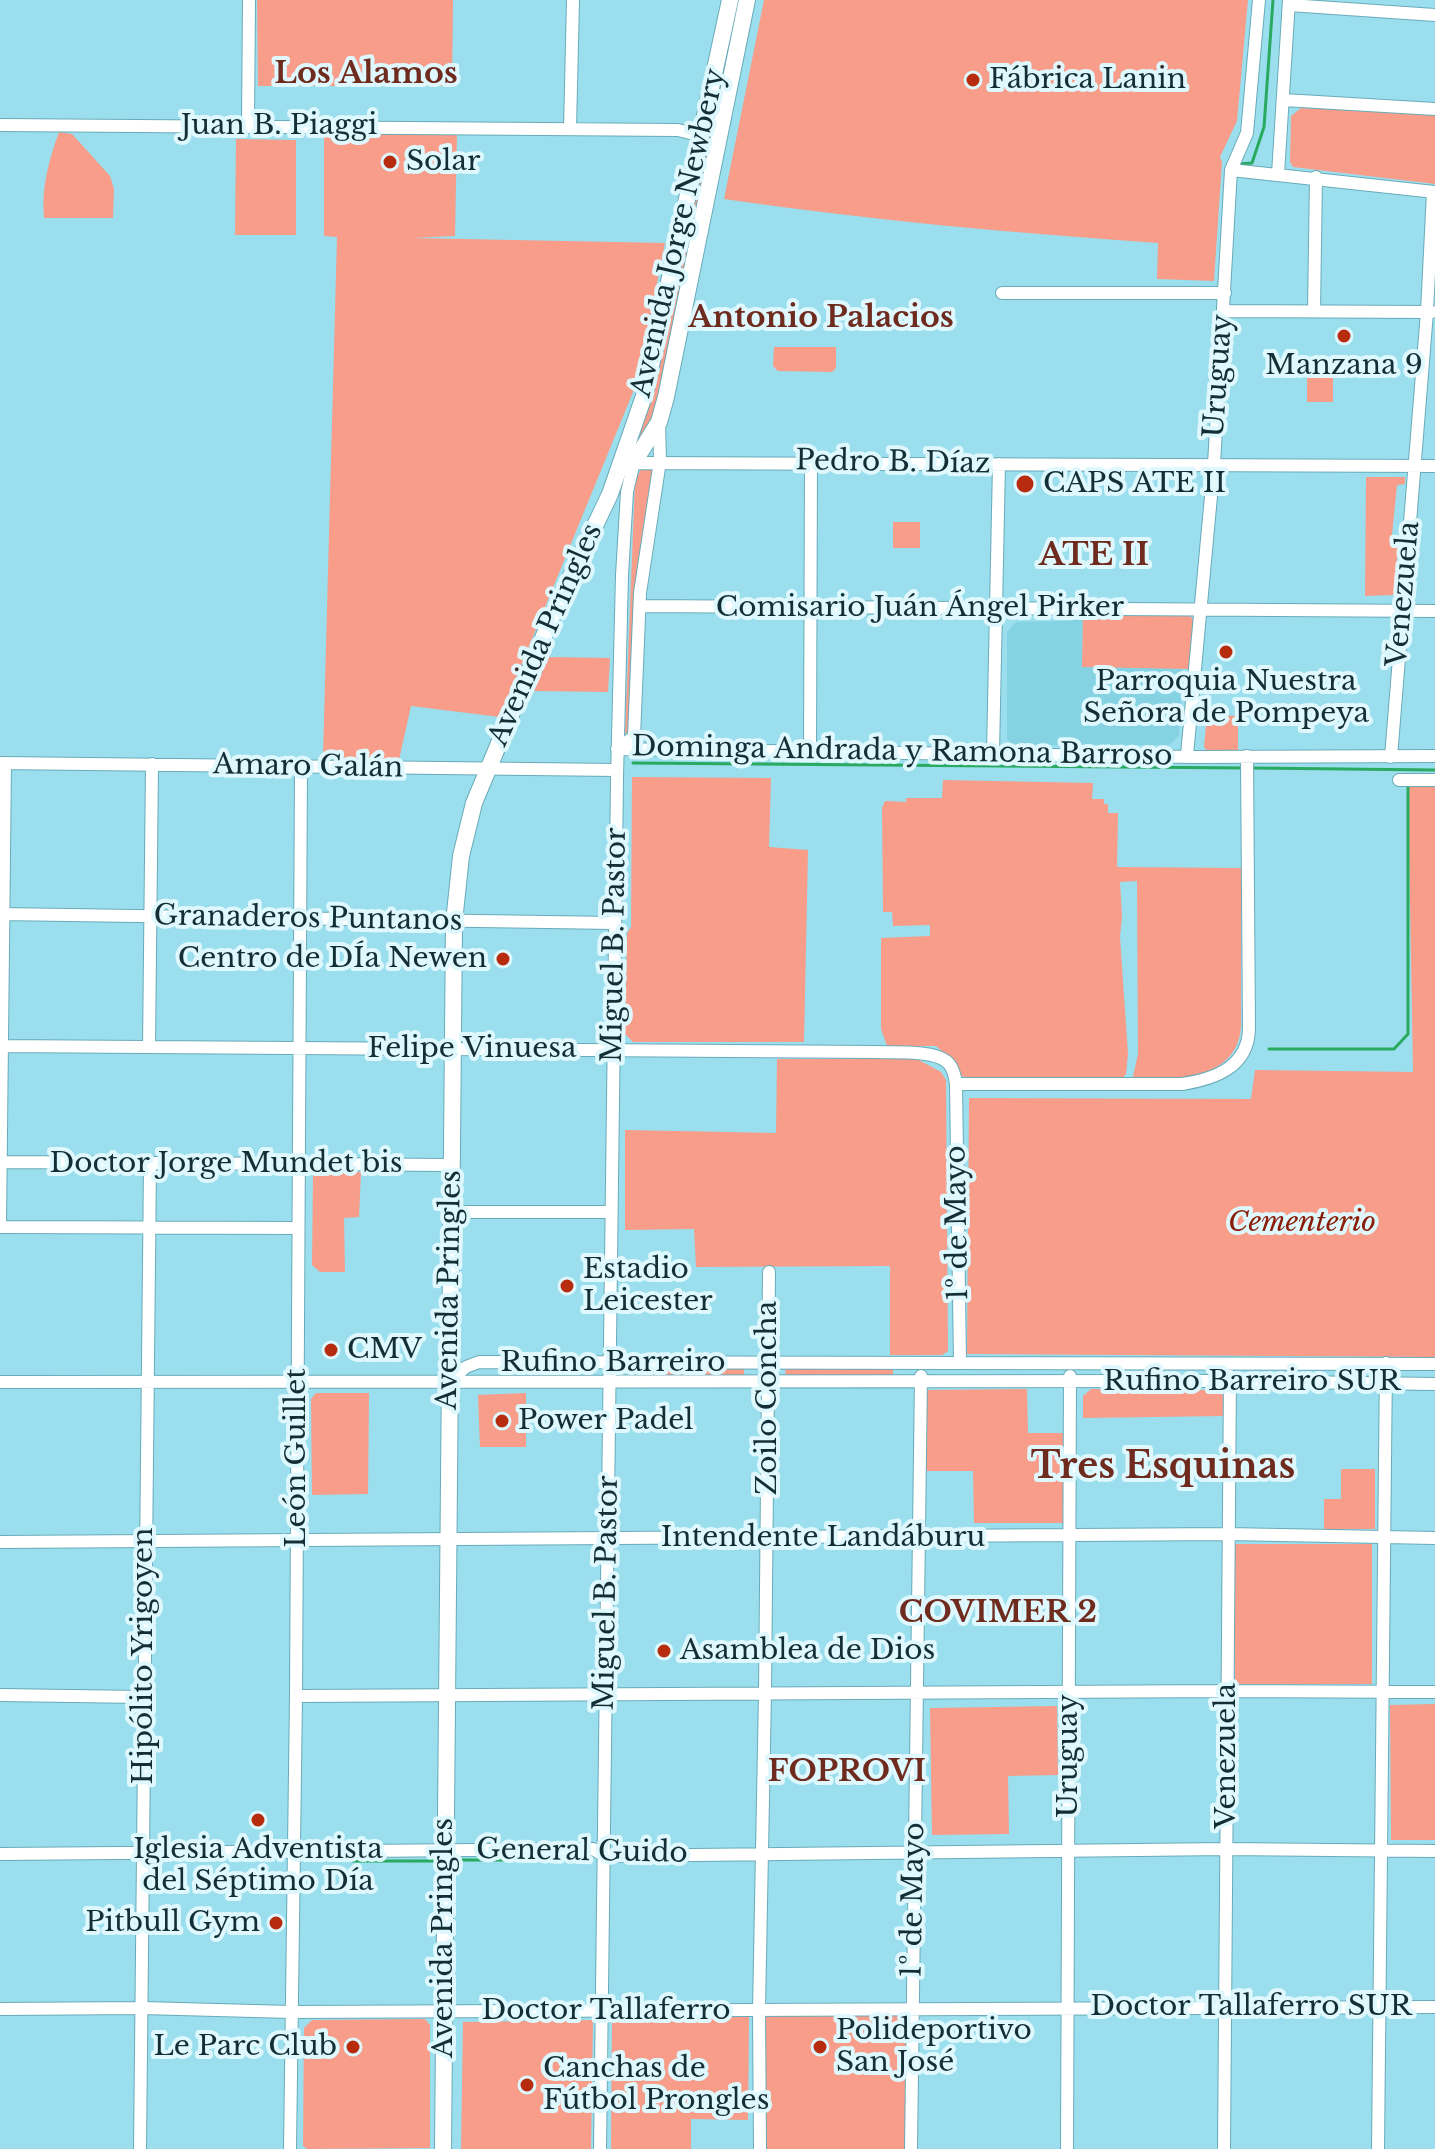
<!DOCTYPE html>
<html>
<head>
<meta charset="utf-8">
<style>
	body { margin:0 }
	canvas { display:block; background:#9bdeed }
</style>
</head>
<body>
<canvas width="1435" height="2149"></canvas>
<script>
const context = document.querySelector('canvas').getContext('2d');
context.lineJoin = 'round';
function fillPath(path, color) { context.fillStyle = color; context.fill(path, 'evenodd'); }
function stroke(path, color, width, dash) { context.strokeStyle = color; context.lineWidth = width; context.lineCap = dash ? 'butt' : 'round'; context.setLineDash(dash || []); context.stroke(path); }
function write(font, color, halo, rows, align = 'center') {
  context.font = font + ' "Libre Baskerville",serif'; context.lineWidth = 8; context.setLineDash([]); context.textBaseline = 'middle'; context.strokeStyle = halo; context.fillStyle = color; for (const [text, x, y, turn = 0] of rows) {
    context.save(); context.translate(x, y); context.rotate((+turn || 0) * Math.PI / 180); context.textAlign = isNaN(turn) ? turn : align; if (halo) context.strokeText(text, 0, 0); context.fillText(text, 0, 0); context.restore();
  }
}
fillPath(new Path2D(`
	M1083,615L1082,667L1182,668L1179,736L1169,745H1012L1007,739V632L1016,622L1070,621Z`), '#85d2e2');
fillPath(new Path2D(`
	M257,0H453L452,86H258Z
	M734,0H744L656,419L633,448L655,388L668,330Z
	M764,0H1248L1237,121L1220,157L1222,162L1214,281L1157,279L1158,243C1013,233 868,220 724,199Z
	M1301,108L1435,115V184L1293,167L1290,162L1291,116Z
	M59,132L72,134L110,176L114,189L113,218H44C41,188 49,160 59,132Z
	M324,132H457L455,236L412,238L665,243L638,380L500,717L411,706L399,760L323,757L337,237L324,236Z
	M236,139L296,140V235H235Z
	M774,347H836V368L832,372L778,371L773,366Z
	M1333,372V402H1307V373Z
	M642,467L653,468L636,575L631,728L625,734L635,481Z
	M1366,477H1405V484L1397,485L1391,545L1398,546L1394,595L1365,596Z
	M893,522H920V548H893Z
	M1083,615L1190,616L1194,620L1190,669L1082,667Z
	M549,657L610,658L608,692L533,691Z
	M1207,715L1238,716V751L1208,752L1204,747Z
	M632,777L771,778L769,847L808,850L804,1042H633L625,1034L627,933L631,927Z
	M943,780L1093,783L1092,799H1104V804H1108V813H1118L1117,867L1241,868V1027C1237,1081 1173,1080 1132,1081L1138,1054L1137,881L1120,882L1122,916L1120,937L1128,1054L1126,1074L1121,1080L979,1082L962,1076L956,1064L936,1046H887L881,1029V938L930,936V925L893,926L892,912H883L882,808L885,801L906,802V798H942Z
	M1408,786H1435V1357L967,1354L969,1098L1251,1099L1255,1070L1413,1072Z
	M777,1059H917L941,1072L946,1080L948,1351L942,1355H890V1266L696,1267L694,1229L625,1230V1130L776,1133Z
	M317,1172H361L359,1217L344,1218L345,1272H320L312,1265L313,1176Z
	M744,1368V1375L637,1376V1369Z
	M893,1368V1375L786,1376L785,1369Z
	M1027,1389L1028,1433H1065L1066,1523H974L973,1471H924V1390Z
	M1091,1389L1214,1390L1223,1395L1225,1416L1083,1418V1396Z
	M316,1393H369L368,1494L312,1495L311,1399Z
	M526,1393V1447H480L478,1395Z
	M1341,1469H1375V1529H1324V1499H1341Z
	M1235,1544H1372V1684H1235Z
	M1435,1704V1840H1391L1390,1705Z
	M1057,1706L1058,1775L1008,1776L1009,1834L932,1835L930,1708Z
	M906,2013L905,2149H765L766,2016Z
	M612,2016L749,2017L748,2120L691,2119V2149H611Z
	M425,2019L430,2025V2148L307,2149L303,2146L304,2028L312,2020Z
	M593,2020L591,2149H461L463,2022Z`), '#f79d8a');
stroke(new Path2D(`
	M1239,164L1252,163L1264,127L1273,0
	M633,763L1245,768
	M1252,768L1435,770
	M1269,1049H1394L1408,1034V786
	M454,1860H532
	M353,1861H435`), '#2aa960', 3);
const minor = new Path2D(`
	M1289,5L1435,15
	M1284,100L1435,109
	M0,125L678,130L702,136
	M248,125L249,0
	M570,129L573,0
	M1231,170L1435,192
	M1278,174L1289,0
	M1002,293H1225
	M1223,311L1432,312
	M1314,311L1316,177
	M630,463L1435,466
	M640,606L1435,611
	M617,749L1196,757L1435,756
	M617,749L634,737L640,593L660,461L659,422
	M810,751L811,462
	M993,753L999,464
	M1187,755L1214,464L1231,170L1247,133L1259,0
	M1391,757L1427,312L1433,192
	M0,763L617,770
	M1399,780H1435
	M0,914L615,923
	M0,1046L877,1052C894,1053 932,1050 946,1061C953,1066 955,1076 956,1084L960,1363
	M149,1047L152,764
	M956,1084H1182C1215,1079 1248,1067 1249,1029L1247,756
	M1,1162L451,1165
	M451,1212H611
	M0,1225L5,763
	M0,1227L297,1228
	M0,1382L1219,1381L1435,1384
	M448,1382L466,1367L479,1362L1435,1364
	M0,1542L1228,1534L1435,1538
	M0,1695L142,1697
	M296,1696L1227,1691L1435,1692
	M0,1854L593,1849L605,1856L1226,1849L1435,1851
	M0,2009L142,2008L291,2012L1435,2007
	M140,2149L150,1164
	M290,2149L296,1696L301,767
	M600,2149L617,778L622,575L627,492L634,462
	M760,2149L759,2010L765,1693L769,1272
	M911,2149L921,1376
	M1067,2149L1070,1376
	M1224,2149L1230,1376
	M1378,2149L1386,1363`);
const major = new Path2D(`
	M634,462L659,422L666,397L747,0
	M443,2149L454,922L461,856L474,803L554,612L610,494L645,393L730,0`);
stroke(minor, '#69abb9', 14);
stroke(major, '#69abb9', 18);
stroke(minor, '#fff', 12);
stroke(major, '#fff', 16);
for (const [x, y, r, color] of [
	[973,80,8,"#b72b0e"],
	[390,162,8,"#b72b0e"],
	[1344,336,8,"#b72b0e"],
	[1025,484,10,"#b72b0e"],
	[1226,652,8,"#b72b0e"],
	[503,959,8,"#b72b0e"],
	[567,1286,8,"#b72b0e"],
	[331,1350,8,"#b72b0e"],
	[502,1421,8,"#b72b0e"],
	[664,1651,8,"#b72b0e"],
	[258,1820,8,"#b72b0e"],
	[276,1923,8,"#b72b0e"],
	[353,2047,8,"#b72b0e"],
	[820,2047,8,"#b72b0e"],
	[527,2085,8,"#b72b0e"]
]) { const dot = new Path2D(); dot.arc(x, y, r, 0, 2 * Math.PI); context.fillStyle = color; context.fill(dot); stroke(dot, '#def8fe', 3); }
write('28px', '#132f35', '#def8fe', [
	["Fábrica Lanin",989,80],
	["Solar",406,162],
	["Manzana 9",1344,366,"center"],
	["CAPS ATE II",1043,484],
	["Parroquia Nuestra",1226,682,"center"],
	["Señora de Pompeya",1226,714,"center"],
	["Centro de DÍa Newen",487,959,"right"],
	["Estadio",583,1270],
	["Leicester",583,1302],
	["CMV",347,1350],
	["Power Padel",518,1421],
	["Asamblea de Dios",680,1651],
	["Iglesia Adventista",258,1850,"center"],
	["del Séptimo Día",258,1882,"center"],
	["Pitbull Gym",260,1923,"right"],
	["Polideportivo",836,2031],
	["San José",836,2063],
	["Le Parc Club",337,2047,"right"],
	["Canchas de",543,2069],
	["Fútbol Prongles",543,2101]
], 'left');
write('28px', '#132f35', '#def8fe', [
	["Juan B. Piaggi",279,126],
	["Avenida Jorge Newbery",679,233,-77],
	["Uruguay",1219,376,-86],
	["Pedro B. Díaz",893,463,1],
	["Venezuela",1404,594,-85],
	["Comisario Juán Ángel Pirker",920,608],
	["Avenida Pringles",546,635,-66],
	["Dominga Andrada y Ramona Barroso",902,752,1],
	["Amaro Galán",308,767,1],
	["Granaderos Puntanos",308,919,1],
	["Miguel B. Pastor",615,945,-89],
	["Felipe Vinuesa",472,1049],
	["Doctor Jorge Mundet bis",226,1164],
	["1º de Mayo",958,1223,-91],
	["Avenida Pringles",450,1290,-89],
	["Rufino Barreiro",613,1363],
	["Rufino Barreiro SUR",1252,1382],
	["Zoilo Concha",768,1398,-90],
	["León Guillet",297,1458,-90],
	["Intendente Landáburu",823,1538],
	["Miguel B. Pastor",607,1593,-89],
	["Hipólito Yrigoyen",144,1656,-90],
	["Uruguay",1069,1756,-90],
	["Venezuela",1227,1756,-90],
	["General Guido",582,1852,1],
	["1º de Mayo",914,1900,-89],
	["Avenida Pringles",444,1938,-90],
	["Doctor Tallaferro SUR",1251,2007],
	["Doctor Tallaferro",606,2011]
]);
write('italic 28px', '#891d07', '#def8fe', [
	["Cementerio",1302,1223]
]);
write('bold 30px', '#6f2b1e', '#def8fe', [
	["Los Alamos",366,75],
	["Antonio Palacios",821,319],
	["COVIMER 2",998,1614],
	["FOPROVI",847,1773]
]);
write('bold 32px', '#6f2b1e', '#def8fe', [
	["ATE II",1094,556]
]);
write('bold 36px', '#6f2b1e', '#def8fe', [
	["Tres Esquinas",1163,1468]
]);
</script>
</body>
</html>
